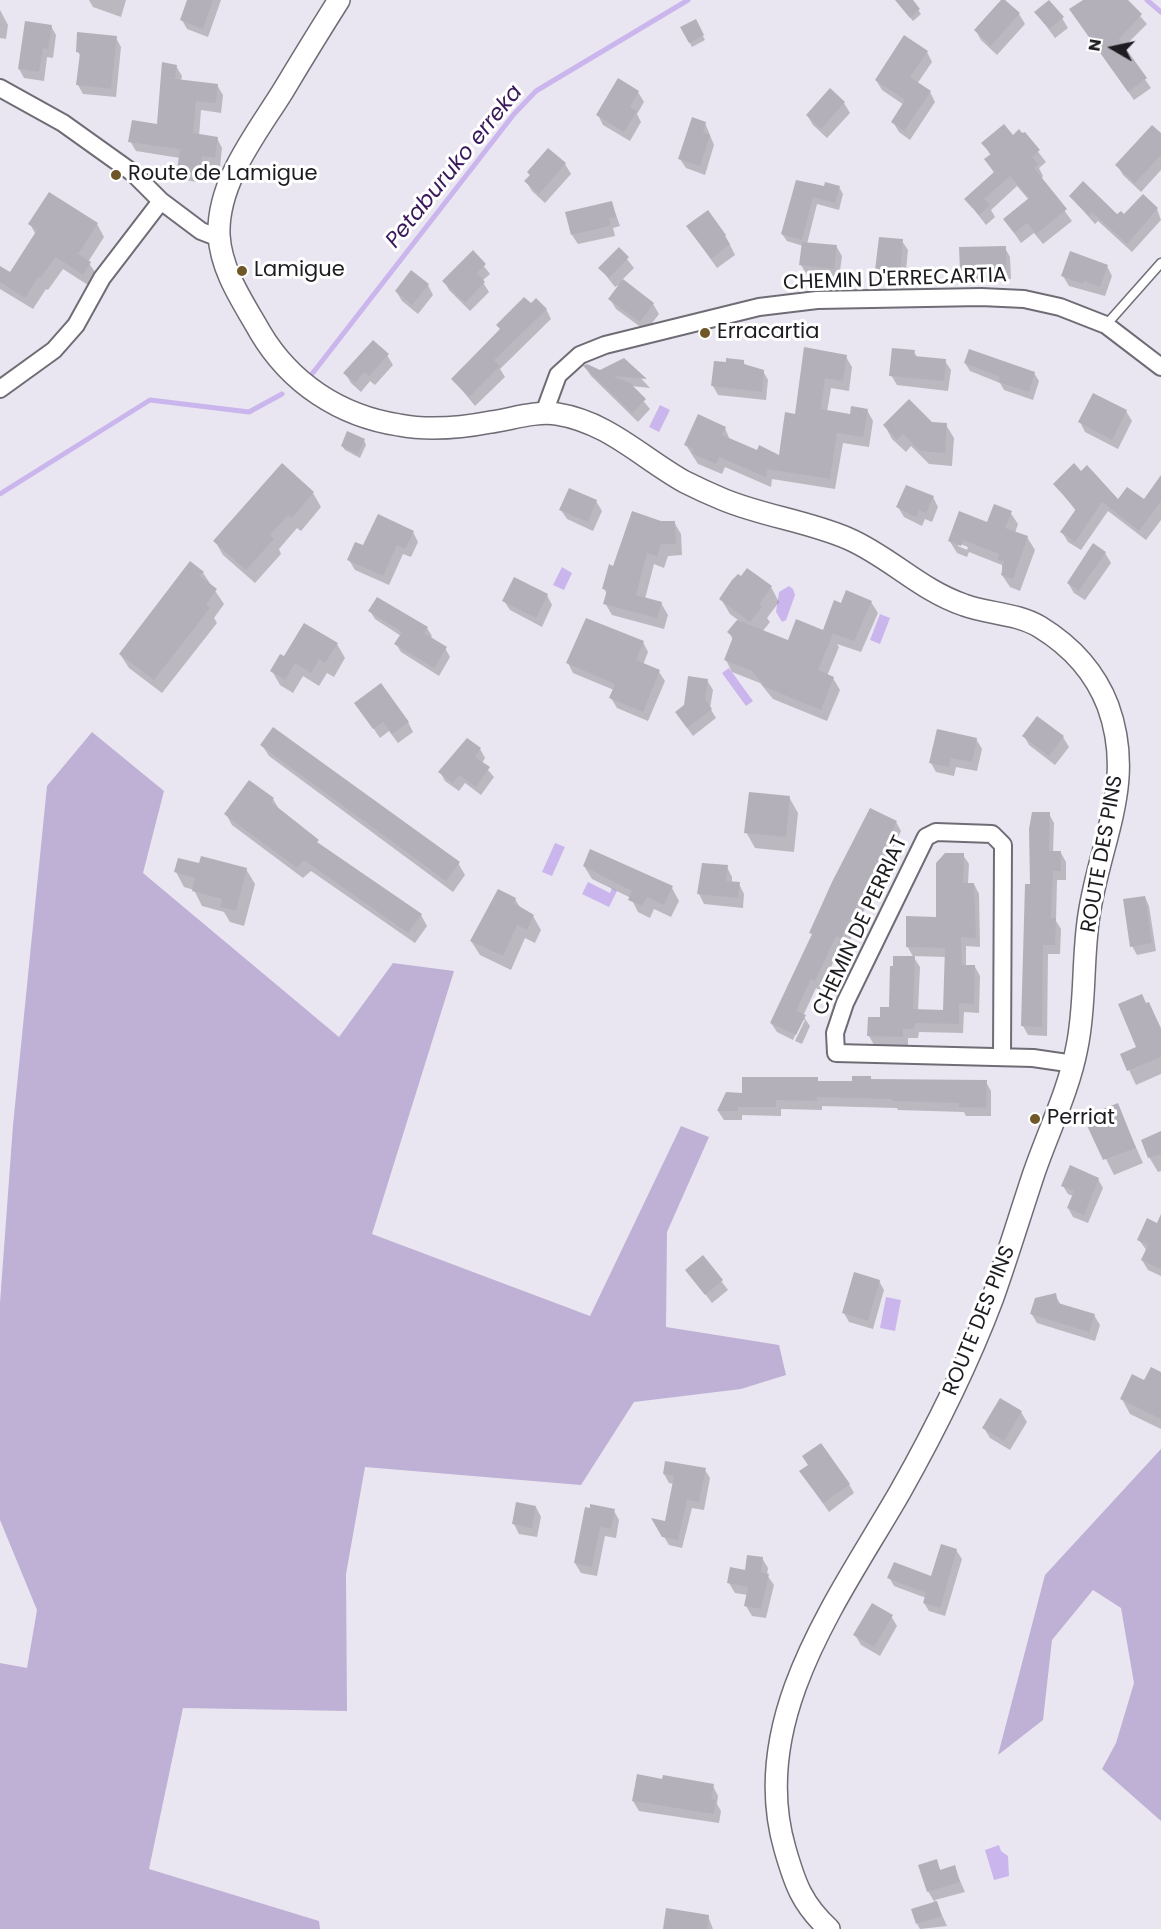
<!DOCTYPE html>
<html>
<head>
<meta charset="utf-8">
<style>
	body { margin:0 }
	#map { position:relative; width:1161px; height:1929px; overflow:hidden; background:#eae6f1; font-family:Poppins,sans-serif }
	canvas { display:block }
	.north { position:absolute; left:1083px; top:18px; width:60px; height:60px; -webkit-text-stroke:4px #fff; paint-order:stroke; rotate:279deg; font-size:16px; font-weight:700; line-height:24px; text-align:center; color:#1d1c20 }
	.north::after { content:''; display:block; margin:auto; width:21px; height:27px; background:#1d1c20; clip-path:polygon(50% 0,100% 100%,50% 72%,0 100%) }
</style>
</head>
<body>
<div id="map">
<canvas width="1161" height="1929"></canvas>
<div class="north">N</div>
</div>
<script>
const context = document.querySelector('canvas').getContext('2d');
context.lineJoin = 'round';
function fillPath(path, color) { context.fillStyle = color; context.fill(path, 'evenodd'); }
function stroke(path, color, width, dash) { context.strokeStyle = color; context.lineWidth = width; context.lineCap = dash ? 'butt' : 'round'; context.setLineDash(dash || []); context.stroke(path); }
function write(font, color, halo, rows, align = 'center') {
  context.font = font + ' Poppins,sans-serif'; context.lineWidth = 6; context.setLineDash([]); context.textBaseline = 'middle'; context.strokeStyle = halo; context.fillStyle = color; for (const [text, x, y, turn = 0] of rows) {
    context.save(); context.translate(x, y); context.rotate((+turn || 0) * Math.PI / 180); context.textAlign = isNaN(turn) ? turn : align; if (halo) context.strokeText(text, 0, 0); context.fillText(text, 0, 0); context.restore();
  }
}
fillPath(new Path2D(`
	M92,732L164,791L143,873L339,1037L393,963L454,971L372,1234L590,1316L681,1126L709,1137L667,1232L666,1327L779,1345L786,1375L741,1389L634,1402L581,1485L365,1467L346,1574L347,1711L183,1708L149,1869L319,1921L320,1929H0V1663L27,1668L37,1610L0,1520V1303L13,1125L47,786Z
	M1161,1449V1821L1102,1769L1116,1743L1134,1683L1121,1608L1093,1590L1052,1640L1043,1720L998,1755L1045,1575Z`), '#beb1d5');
fillPath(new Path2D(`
	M660,405L670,410L659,432L649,427Z
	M562,567L572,573L564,590L553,585Z
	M789,586L793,589L795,595L786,620L782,622L776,612L779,592Z
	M880,614L890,618L880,644L870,640Z
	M729,668L753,701L746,706L722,673Z
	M555,843L565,847L552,876L542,872Z
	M588,882L610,893L612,888L617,891L609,907L582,894Z
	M886,1297L901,1300L895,1331L880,1328Z
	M999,1845L1001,1851L1008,1856L1009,1876L994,1880L985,1850Z`), '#cab5ed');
fillPath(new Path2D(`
	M89,0H126L121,17L93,7Z
	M189,0H221L208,37L187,29L182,20Z
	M899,0H911L921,14L913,21L900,6Z
	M1003,0L1019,14L1025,24L997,55L981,40L976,31Z
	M1085,0H1126L1147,24L1123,48L1151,88L1134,100L1077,19Z
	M0,10L8,25L6,39L0,38Z
	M1036,12L1062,18L1068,28L1055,38Z
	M695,21L705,40L692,47L682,28Z
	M51,26L56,35L53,58L47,57L44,81L24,78L19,69Z
	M116,38L121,47L116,97L83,94L78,85L81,57L78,52Z
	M927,52L932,62L917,84L930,92L935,102L910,140L899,132L893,122L904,105L882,90L876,80Z
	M164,64L176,66L182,76L181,81L217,85L223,95L221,113L201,110L199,136L217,138L222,148L220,167L207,165L205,183L184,180L179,170L180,158L136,151L130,141L158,126Z
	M638,92L644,102L637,114L641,122L630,141L603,125L598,115Z
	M844,103L850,113L827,138L813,125L807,115Z
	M705,123L714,145L705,175L686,168L680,159Z
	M1024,134L1046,162L1039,168L1043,176L1041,179L1072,221L1043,244L1034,233L1021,243L1005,220L1029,200L1017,186L991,210L995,217L986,225L966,199L995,174L986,160L991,156L983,143Z
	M1161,135V170L1141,192L1123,175L1117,165Z
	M548,150L565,164L571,174L545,203L532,191L526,181Z
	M797,181L825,188L839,187L843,194L839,210L817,204L807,244L836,246L842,256L839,278L807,275L801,265L803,246L787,241L782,234Z
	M1071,197L1117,216L1157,209L1161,220L1132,252L1098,221L1095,224Z
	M612,203L620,226L613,228L615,236L578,244L572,235Z
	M707,212L725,235L735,255L717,268L688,227Z
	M30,224H97L104,237L88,262L98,276L91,287L63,269L48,290L46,289L33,309L0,289V267L11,274L36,235Z
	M902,241L908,250L905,281L883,279L877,269Z
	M1005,248L1010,257L1011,279H966L961,270Z
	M619,249L634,268L622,280L653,304L659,314L646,331L616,309L610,299L622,283L615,287L600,268Z
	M473,252L490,274L482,281L489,292L470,311L449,290L444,281Z
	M1107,266L1112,276L1105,296L1069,286L1063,276Z
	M428,285L433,295L418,314L402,301L396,291Z
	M531,306L546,309L551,319L500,369L505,377L475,406L453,379L501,330L498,325Z
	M806,349L846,357L852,367L849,391L831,388L827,412L851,415L867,410L873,421L869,447L843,443L835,489L772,479L771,487L725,467L722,474L698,464L686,445L725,428L730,440L758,452L781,457L796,416Z
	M914,352L917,357L945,361L951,370L948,391L897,385L891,375Z
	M387,355L393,365L375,385L370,381L361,392L351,383L345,373Z
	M624,360L650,388L631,386L650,409L638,422L591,376L585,367L600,371Z
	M743,362L746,366L763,371L768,380L766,400L718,395L713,386L727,364Z
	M965,363L1034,373L1039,381L1033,400L1004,390L1000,383L970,371Z
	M1126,411L1132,421L1118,449L1085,432L1080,422Z
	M932,423L946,425L954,438L952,466L929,464L911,446L906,452L892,439L885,426Z
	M364,440L366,445L360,458L345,450L342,446Z
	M1161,478V520L1146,540L1108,511L1081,550L1068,542L1062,532L1076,511L1055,484L1119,501H1144Z
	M313,493L321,507L301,531L297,528L279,549L281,554L255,583L223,555L215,541Z
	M933,497L938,507L932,522L925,519L922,526L904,517L898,507Z
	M596,501L602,511L593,531L567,519L561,510Z
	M1010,512L1018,524L1015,533L1027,537L1035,550L1020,591L1010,587L1002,575V565L969,552L967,557L957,553L949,540ZM958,543L968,547L967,550L958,546Z
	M674,522L681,534L682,555L668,556L664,568L654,564L645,599L661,603L668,615L664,629L612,615L605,603L607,595L604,588L614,568L661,523Z
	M413,532L418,542L411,557L403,554L389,585L355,570L349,560L364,547Z
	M1105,553L1111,563L1085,600L1074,593L1068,583Z
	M203,573L224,604L214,618L217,623L162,693L129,668L120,654Z
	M771,587L779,602L767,618L770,622L762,632L789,642L824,632L842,605L871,602L878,613L861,652L837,644L839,647L827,676L833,678L840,690L827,721L773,699L760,683L732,672L726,660L733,640L729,632L738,620L730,614L721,599Z
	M547,595L552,605L542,627L510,610L504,601Z
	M370,611L427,628L432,636L430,639L445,648L450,657L439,676L401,652L396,644L401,636L375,619Z
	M643,642L648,652L643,665L659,672L665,681L648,721L617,708L611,698L614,690L573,673L568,663Z
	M337,644L345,658L334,677L327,673L319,686L303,676L293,693L280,685L272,671L284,658Z
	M707,680L713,690L710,708L716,718L693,736L682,721L686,706Z
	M356,703L408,722L413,732L398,743L389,731L380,738Z
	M1024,736L1063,737L1069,747L1055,765L1029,745Z
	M976,739L982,749L977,771L956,767L954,776L936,772L931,763Z
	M262,745L458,863L465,875L453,892L269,756Z
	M480,749L485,758L482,763L494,777L481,795L465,783L459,791L445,781L440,772Z
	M789,797L798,813L794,852L755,848L746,832Z
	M273,799L280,811L321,846L421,915L427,926L415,943L311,871L303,878L232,825L226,814Z
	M1049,814L1054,823L1053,853H1061L1066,862V880H1057L1056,921L1061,929L1060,954H1048L1047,1036L1028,1035L1023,1026L1032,886Z
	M896,822L901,831L847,947L842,944L820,990L816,988L803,1016L810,1026L802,1044L795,1041L805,1020H802L793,1040L777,1032L771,1023L813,935L811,933Z
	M963,855L969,864L968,884H974L979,894L980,947L966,946V967H975L980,976L979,1013L964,1012L963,1033L919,1032L918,1038H908V1046L874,1045L869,1036L890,1008L914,958L907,946L937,918ZM913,956L946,957L945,1012L918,1011L920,967Z
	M200,865L246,869L255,884L244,926L230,922L224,912L202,906L194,890L184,887L176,872Z
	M584,866L672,888L679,901L671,917L654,909L650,918L638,912L631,898L592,879Z
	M727,867L732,877V883L739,884L744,894L743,908L704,904L699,894Z
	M1145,897L1149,906L1156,951L1137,955L1132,946Z
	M515,899L521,909L533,916L541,930L535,943L525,938L511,970L480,955L471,941Z
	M1149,1003L1161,1028V1074L1136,1085L1122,1055L1138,1048L1146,1005Z
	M817,1079L819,1083L872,1080L986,1082L991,1091V1116H966L964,1112L898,1110L897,1108L822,1106V1110L781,1109V1116L742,1115V1120H724L718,1111L743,1095Z
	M1117,1105L1143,1163L1114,1175L1085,1117Z
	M1161,1133V1171L1158,1172L1149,1157Z
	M1098,1179L1103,1188L1088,1223L1073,1217L1068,1208L1073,1196L1068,1194L1063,1186Z
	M1161,1226V1276L1148,1270L1142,1260L1147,1251L1139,1240Z
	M703,1257L728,1290L712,1303L687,1270Z
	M879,1281L884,1290L873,1329L849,1322L844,1313Z
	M1055,1295L1061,1305L1094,1315L1100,1325L1095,1341L1037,1323L1031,1313Z
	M1161,1373V1429L1130,1414L1122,1399Z
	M1021,1412L1027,1422L1010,1450L990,1438L984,1428Z
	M705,1470L710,1478L704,1510L692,1508L682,1548L669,1545L654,1520L666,1523L674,1484L669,1483L664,1474Z
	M807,1481L849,1484L854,1493L829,1512Z
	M536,1507L541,1517L537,1537L519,1534L514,1524Z
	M587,1509L614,1511L619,1520L616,1538L605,1536L597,1576L581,1573L575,1563Z
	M956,1550L962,1559L945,1616L929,1611L924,1603L926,1598L894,1586L889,1577L932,1578Z
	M762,1558L768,1568L767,1575L774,1585L766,1618L752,1616L746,1606L748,1595L735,1593L729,1583Z
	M891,1616L897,1626L880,1656L861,1645L855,1635Z
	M713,1786L718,1796L717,1804L721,1811L719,1823L639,1811L633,1801Z
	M936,1861L941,1871L954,1867L965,1892L935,1900L947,1926L920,1929L917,1924L935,1903L928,1891Z
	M708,1916L713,1929H665Z`), '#0003');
stroke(new Path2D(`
	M1147,0L1161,12
	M312,374L514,114L536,91L688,0
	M0,494L150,400L249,412L282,394`), '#cab5ed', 5);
fillPath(new Path2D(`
	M187,0H213L203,29L180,20Z
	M895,0H913L920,9L910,18Z
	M1001,0H1005L1020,13L991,46L974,30Z
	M1049,0L1064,17L1049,29L1034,12Z
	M1083,0H1128L1142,14L1119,39L1147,78L1128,92L1069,9Z
	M696,19L704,35L689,43L680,27Z
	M25,21L52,25L48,49L43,48L39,72L18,69Z
	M77,32L117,36L111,89L76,85L80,53L76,52Z
	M904,35L928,51L910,77L931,91L904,131L891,122L905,100L875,80Z
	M162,62L177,65L175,78H168L218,84L216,103L196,101L193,133L218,137L215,158L202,156L200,174L177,170L180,149L128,142L132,120L157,124Z
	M618,78L639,91L630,107L637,111L624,132L596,115Z
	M830,88L845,102L821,129L806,115Z
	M692,117L706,122L703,132L710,135L700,166L678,159Z
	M1004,124L1013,135L1019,129L1022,133L1025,132L1040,150L1032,157L1038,164L1034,168L1067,209L1036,234L1027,223L1014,233L1003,219L1029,198L1010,176L984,199L990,205L979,215L964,199L994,172L984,159L991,154L981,143Z
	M1152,125L1161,133V155L1135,183L1115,165Z
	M548,148L566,163L539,194L524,181L530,175L527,172Z
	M796,180L824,186L825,182L840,186L835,203L813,197L802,240L781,234Z
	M1083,181L1117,214L1121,211L1124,214L1143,194L1158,208L1127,244L1092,212L1089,216L1069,196Z
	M49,192L98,223L78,254L91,262L83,275L56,257L40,278L38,277L25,298L0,282V266L10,272L37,230L28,224Z
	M612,201L616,217L609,218L610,226L571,235L565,212Z
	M708,210L726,235L724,236L730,244L711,259L686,226Z
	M879,237L903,239L900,272L875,270Z
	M802,242L837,245L834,269L799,265Z
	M1006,246V270L960,271L959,247Z
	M619,247L629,257L609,278L598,268Z
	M473,250L486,264L477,273L485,282L465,303L442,281Z
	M1070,251L1108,265L1100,287L1084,281L1083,284L1061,276Z
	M411,270L429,284L412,305L395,291Z
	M623,279L654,303L640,322L608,299Z
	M524,297L531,303L536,298L547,309L494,360L500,366L469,397L451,379L500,329L496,325Z
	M373,340L389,354L369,376L364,372L355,383L343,373Z
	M804,347L847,355L843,381L825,378L821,409L850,414L851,406L868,409L863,437L837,433L830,479L767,469L766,477L719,457L716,464L691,453L693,449L684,445L698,414L726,427L722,435L757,450L759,445L779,455L785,412L795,414Z
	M892,348L915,350L914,356L946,359L944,381L889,376Z
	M969,349L1035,372L1029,392L998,382L1000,377L964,363Z
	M624,358L647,379L613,376L630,383L646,399L632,413L583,366L587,364L600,370Z
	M726,358L744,360V364L764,370L762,392L711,386L714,361L726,362Z
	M1093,393L1127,410L1112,440L1078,422Z
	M909,399L932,422L947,423L945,453L920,451L903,434L897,440L883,425Z
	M347,431L365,439L358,454L341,446Z
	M282,463L314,492L292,518L288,515L270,535L274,539L246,570L213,541Z
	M1074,463L1081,471L1087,465L1118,499L1127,487L1144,499L1161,475V501L1139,531L1102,502L1075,542L1060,532L1076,509L1053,484Z
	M906,485L934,496L926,513L919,510L916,517L896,507Z
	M569,488L597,500L588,522L559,510Z
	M994,504L1012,511L1005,528L1028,536L1013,579L1001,575L1004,561L997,560L999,554L963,540L961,546L948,541L959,511L987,522Z
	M632,511L661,521H675L676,544H661L657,556L647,553L636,595L662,602L657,618L603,604L607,590L602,589L609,564L613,566Z
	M378,514L414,531L405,549L397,545L383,576L347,560L355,542L363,545Z
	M1093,543L1106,552L1079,591L1067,583Z
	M190,561L204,572L200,576L217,589L206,604L210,608L154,680L119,654Z
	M747,568L772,586L759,604L762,607L750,622L719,599L732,580L738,574L741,576Z
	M514,577L548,594L536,618L502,601Z
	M846,590L872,601L854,641L828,632L833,634L818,670L834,677L821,710L765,687L752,671L724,660L733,637L727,632L737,620L788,640L796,619L823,630L834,600L841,603Z
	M377,597L428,627L424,633L447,647L434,668L394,644L402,632L368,611Z
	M586,618L644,641L636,660L660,670L643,712L609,698L615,684L566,663Z
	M304,623L338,643L325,663L319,659L311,673L295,663L285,680L270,671L280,654L284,656Z
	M688,676L708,679L705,699L712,709L687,728L675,712L684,705Z
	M381,683L409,722L392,734L383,722L373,729L354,703Z
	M1037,716L1064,736L1049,756L1022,736Z
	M273,727L460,862L446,881L260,745Z
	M937,729L977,738L972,762L951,758L949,767L929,763Z
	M467,738L481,748L475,757L490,767L476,787L459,775L453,783L438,772Z
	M249,780L274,798L271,802L319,840L317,842L422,914L408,933L304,860L297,868L224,814Z
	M749,792L790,796L786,837L744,833Z
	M870,808L897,821L841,938L836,936L815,981L811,979L796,1011L806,1015L796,1035L770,1023L812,934L809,933L832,882Z
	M1032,812H1050L1049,851H1061V871H1053L1051,918H1056L1055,945H1043L1042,1027L1021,1026L1025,884H1030L1029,829Z
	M590,849L673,886L664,905L647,897L642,906L628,900L632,891L583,866Z
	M945,853H964L963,883H974L976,938L961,937L962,965H975L974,1004L959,1003V1024L915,1023L914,1029H903V1037L867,1036L868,1017H880V1007H889L890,966H893V956H915L913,1009L943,1010L945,948L906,947V916L936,917V863Z
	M201,856L247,868L236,911L220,907L222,899L192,891L195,878L174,872L178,858L199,863Z
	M702,863L728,865L726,881L740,882L738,898L697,894Z
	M498,889L516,898L514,903L534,915L527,930L517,925L503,956L470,941Z
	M1145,896L1152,943L1130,947L1123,899Z
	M1142,994L1146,1003L1149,1002L1161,1030V1057L1127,1071L1120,1054L1136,1047L1118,1004Z
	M852,1076H871V1079L987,1080L986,1108L959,1107V1103L892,1101V1099L817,1097V1101L776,1100V1107H738V1111H717L726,1092L742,1093V1077H818V1081H852Z
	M1118,1103L1136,1148L1103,1160L1083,1117Z
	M1161,1131V1154L1148,1158L1141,1140Z
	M1070,1165L1099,1178L1084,1215L1067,1208L1074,1191L1061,1186Z
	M1161,1214V1269L1141,1260L1148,1245L1137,1240L1147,1218L1157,1223Z
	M703,1255L723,1280L705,1295L685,1270Z
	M854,1272L880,1280L868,1321L842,1313Z
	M1056,1293L1058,1303L1095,1314L1089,1332L1030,1314L1035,1298Z
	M1151,1367L1161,1372V1419L1120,1399L1132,1374L1144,1380Z
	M1000,1398L1022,1411L1004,1441L982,1428Z
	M821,1443L850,1484L823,1503L799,1471L808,1465L802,1456Z
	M665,1461L706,1468L699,1502L687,1500L678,1540L662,1537L651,1518L665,1521L674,1476L663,1474Z
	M516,1502L536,1506L532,1528L512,1524Z
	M590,1504L615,1509L611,1529L600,1527L592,1567L574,1563L585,1507L590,1508Z
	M941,1544L957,1549L940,1608L923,1603L926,1593L887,1578L894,1562L931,1576Z
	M747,1555L763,1557L761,1572L769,1574L761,1609L744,1606L748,1587L727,1583L730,1567L745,1570Z
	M872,1603L893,1615L874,1647L853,1635Z
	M637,1774L662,1779L663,1775L714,1784L711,1799L716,1800L714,1814L632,1801Z
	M937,1859L940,1870L955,1865L960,1882L927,1892L918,1865Z
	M937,1901L942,1916L916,1924L911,1909Z
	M666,1908L709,1915L707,1929H663Z`), '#b3b0ba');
const service = new Path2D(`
	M1106,325L1161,263`);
const minor = new Path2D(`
	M0,88L63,123L133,173L161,201L201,231L219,238
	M0,389L54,350L76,325L102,278L161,201
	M544,413L558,375L580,355L605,345L759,307L817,300L981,297L1024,299L1060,307L1106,325L1161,367
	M1002,1057L1003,845L992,834L936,832L926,837L845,1003L835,1033L836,1053L1033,1058L1074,1064`);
const tertiary = new Path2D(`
	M339,0C320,30 301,61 283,91C257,133 217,182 219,235C221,271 243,302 260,332C290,383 340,416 399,425C430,431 460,428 491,422C512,419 535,411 557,414C608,422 642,458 685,482C697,488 710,494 722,499C762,516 808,521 849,539C890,557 920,590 964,605C988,614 1017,613 1040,627C1071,646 1095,672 1108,706C1136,783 1100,840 1089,915C1082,959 1086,1004 1077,1047C1069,1090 1048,1132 1034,1173C1020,1215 1007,1258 992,1300C967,1366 935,1430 900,1492C839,1598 747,1719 785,1849C795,1884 802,1904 829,1929`);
stroke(service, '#706c75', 11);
stroke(minor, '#706c75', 20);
stroke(tertiary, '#706c75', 24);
stroke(service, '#fff', 8);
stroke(minor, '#fff', 16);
stroke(tertiary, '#fff', 21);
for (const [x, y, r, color] of [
	[116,175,6,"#6f5727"],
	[242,271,6,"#6f5727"],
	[705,333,6,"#6f5727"],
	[1035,1119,6,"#6f5727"]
]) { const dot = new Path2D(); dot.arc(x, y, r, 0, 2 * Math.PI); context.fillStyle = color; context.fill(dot); stroke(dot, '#fff', 2); }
write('21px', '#1d1c20', '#fff', [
	["Route de Lamigue",128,175],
	["Lamigue",254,271],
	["Erracartia",717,333],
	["Perriat",1047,1119]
], 'left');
write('21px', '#1d1c20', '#fff', [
	["CHEMIN D'ERRECARTIA",895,280,-2],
	["ROUTE DES PINS",1103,854,-80],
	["CHEMIN DE PERRIAT",861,926,-65],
	["ROUTE DES PINS",980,1321,-68]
]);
write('italic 22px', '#38185a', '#fff', [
	["Petaburuko erreka",455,167,-51]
]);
</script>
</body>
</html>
